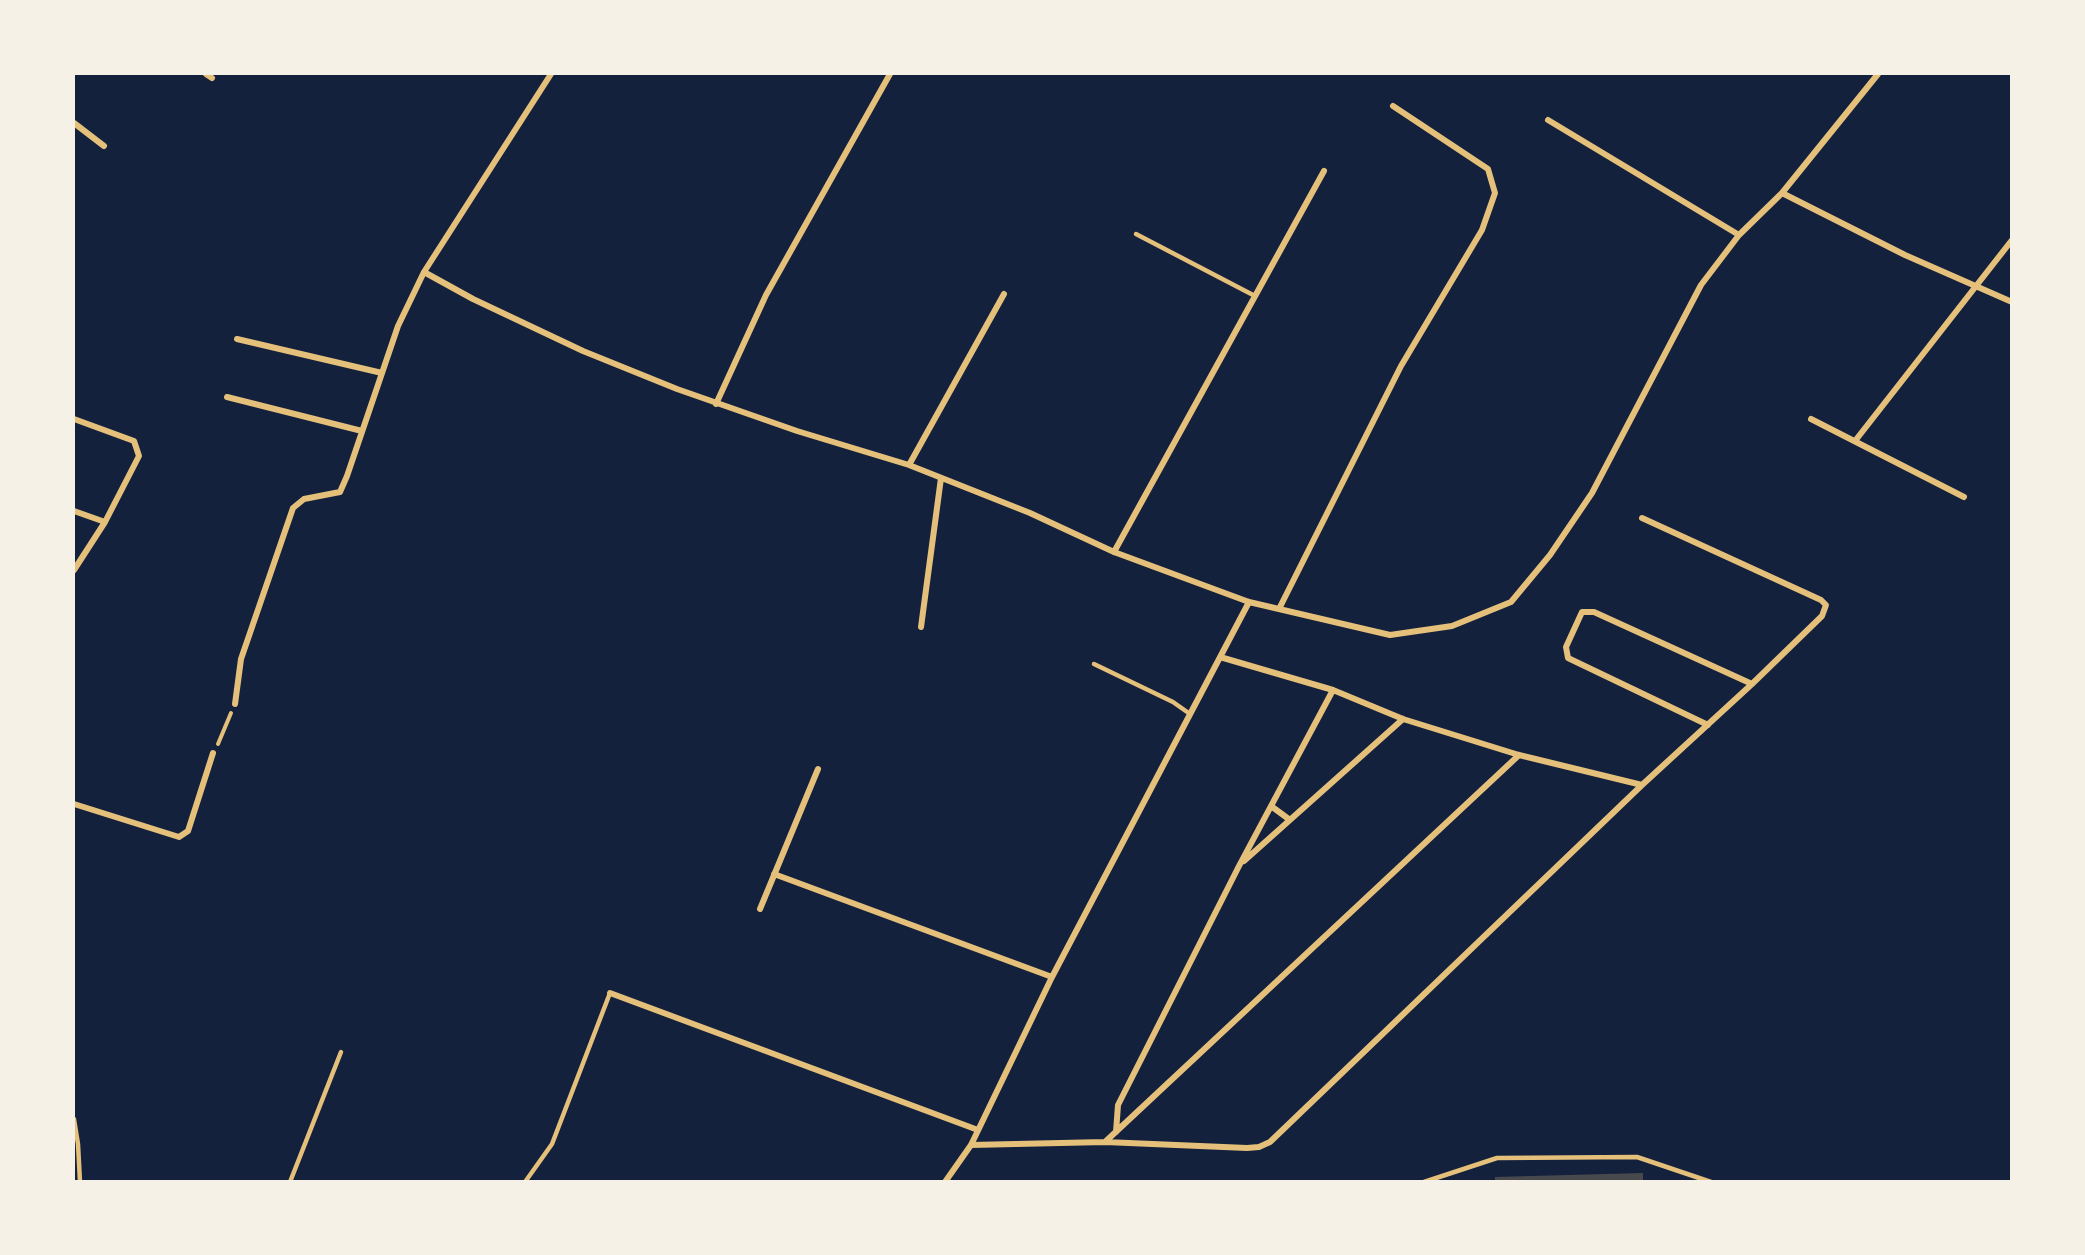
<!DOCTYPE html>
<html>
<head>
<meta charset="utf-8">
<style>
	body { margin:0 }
	#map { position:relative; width:2085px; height:1255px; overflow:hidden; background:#14213d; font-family:Mulish,sans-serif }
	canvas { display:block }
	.frame { position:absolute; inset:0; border:75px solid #f6f1e7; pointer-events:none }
</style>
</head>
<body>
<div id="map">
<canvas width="2085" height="1255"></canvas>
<div class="frame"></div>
</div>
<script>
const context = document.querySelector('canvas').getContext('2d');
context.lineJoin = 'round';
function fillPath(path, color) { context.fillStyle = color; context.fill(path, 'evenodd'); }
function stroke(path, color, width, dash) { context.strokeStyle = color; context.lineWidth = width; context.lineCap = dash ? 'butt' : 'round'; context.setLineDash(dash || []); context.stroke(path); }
fillPath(new Path2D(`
	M1643,1173V1182H1495V1177Z`), '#48494c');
stroke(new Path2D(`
	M218,744L231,713`), '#e5c07b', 4);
stroke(new Path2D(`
	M1136,234L1255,296
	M1094,664L1173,702L1190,714
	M74,1119L78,1144L80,1182
	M290,1182L341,1052
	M525,1182L552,1144L610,993
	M1424,1182L1497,1158L1637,1157L1711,1182`), '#e5c07b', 4.5);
stroke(new Path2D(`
	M206,74L212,78
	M1548,120L1739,235
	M74,123L104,146
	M1782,193L1905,255L2012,302
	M424,272L473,299L583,351L677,389L797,431L909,465L1030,513L1114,552L1249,602L1390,635L1452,626L1511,602L1550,555L1592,493L1701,285L1739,235L1782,193L1878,74
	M237,339L382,373
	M227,397L362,431
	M716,404L766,295L890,74
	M74,419L134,441L139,456L105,522L74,570
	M1811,419L1964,497
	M1855,441L2012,240
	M909,465L1004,294
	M74,511L105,522
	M1114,552L1324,171
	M1279,609L1401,366L1482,230L1495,193L1488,169L1393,106
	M921,627L941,478
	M1220,657L1333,690L1403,719L1519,755L1642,785
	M235,704L241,659L293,508L304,499L340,492L347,476L398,326L424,272L551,74
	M1708,725L1568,658L1566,647L1582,612H1594L1752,684
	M74,804L179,837L188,831L213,753
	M1271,806L1290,820
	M1244,861L1403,719
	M774,874L1052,977
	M760,909L818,769
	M610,993L978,1130
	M1116,1132L1118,1105L1239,866L1333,690
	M1105,1142L1519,755
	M971,1145L1105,1142L1247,1148L1259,1147L1270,1142L1642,785L1752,684L1822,616L1826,605L1821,600L1642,518
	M945,1182L971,1145L1052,977L1249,602`), '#e5c07b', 6);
</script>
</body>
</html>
